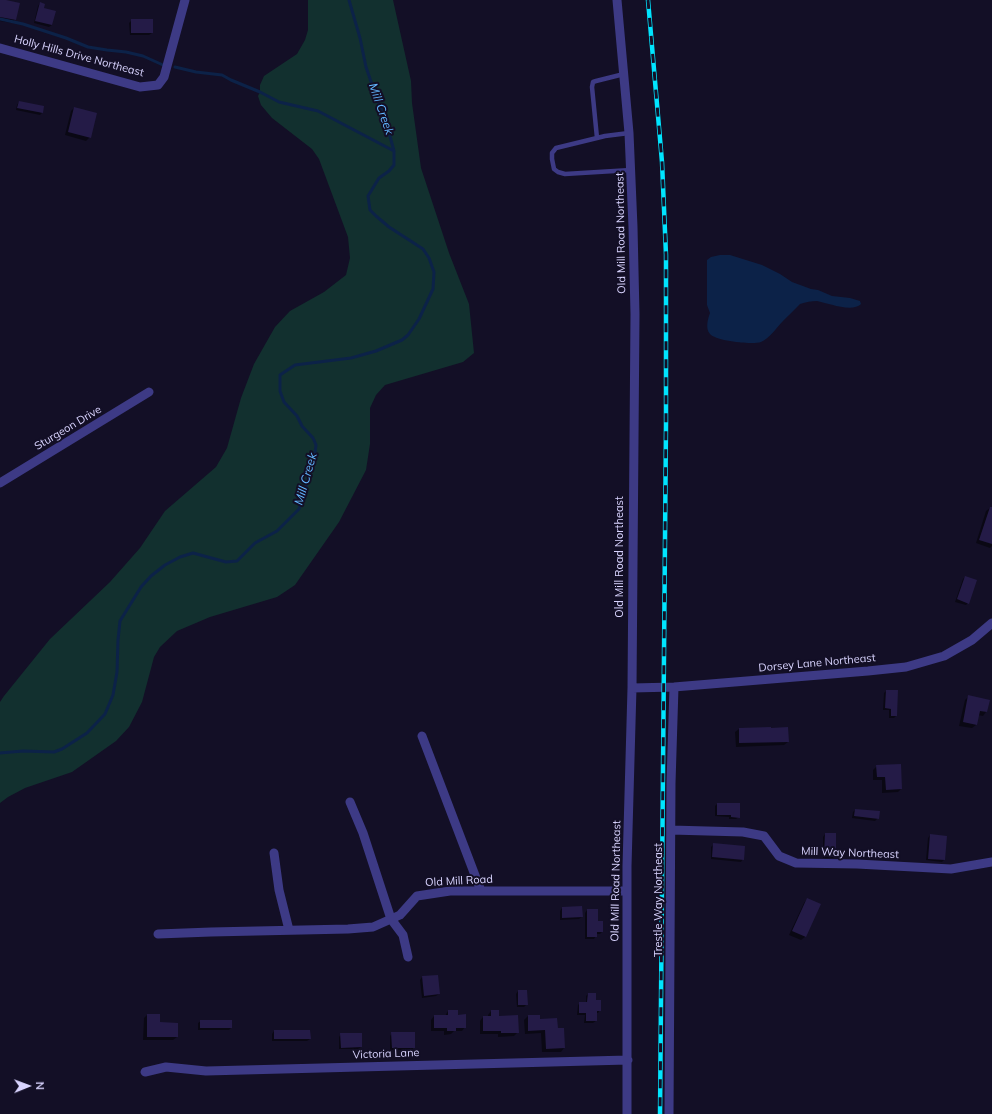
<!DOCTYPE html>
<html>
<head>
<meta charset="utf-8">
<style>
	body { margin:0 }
	#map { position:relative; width:992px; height:1114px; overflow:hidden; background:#130f26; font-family:Mulish,sans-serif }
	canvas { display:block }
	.north { position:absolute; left:8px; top:1066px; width:40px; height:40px; -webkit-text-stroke:3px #130f26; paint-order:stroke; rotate:89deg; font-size:11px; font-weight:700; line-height:16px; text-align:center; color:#d9d4ff }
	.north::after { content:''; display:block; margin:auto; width:14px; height:18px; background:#d9d4ff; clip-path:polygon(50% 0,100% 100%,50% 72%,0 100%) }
</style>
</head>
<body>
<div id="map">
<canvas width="992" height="1114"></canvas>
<div class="north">N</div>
</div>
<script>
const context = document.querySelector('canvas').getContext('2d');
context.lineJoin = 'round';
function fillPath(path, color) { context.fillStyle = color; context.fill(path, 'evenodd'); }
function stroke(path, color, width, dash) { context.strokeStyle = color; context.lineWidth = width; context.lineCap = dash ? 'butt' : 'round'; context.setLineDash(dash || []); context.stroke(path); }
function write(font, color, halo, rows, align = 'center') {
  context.font = font + ' Mulish,sans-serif'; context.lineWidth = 4; context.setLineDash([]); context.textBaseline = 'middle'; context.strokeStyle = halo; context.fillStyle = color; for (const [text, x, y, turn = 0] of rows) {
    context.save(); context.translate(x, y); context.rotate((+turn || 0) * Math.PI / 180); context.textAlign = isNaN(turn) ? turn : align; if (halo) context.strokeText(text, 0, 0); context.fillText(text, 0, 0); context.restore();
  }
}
fillPath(new Path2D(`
	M308,0H393L411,81L412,103L421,168L449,253L469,304L474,353L463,362L385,385L376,395L370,408V444L366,470L339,522L295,585L277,597L210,617L177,631L160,647L154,657L142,702L129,727L116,741L72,772L25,788L8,797L0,803V702L4,696L50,639L110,582L140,548L165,511L216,467L227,448L241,398L254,364L275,327L290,311L324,292L346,275L350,258L348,237L319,159L312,149L272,118L261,105L258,96L260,92V85L264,76L297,54L305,40L308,30Z`), '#12302f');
fillPath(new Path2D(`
	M720,255H730L762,265L780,274L792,282L811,289L818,290L832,296L850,298L860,301L861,304C852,313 828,303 817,301C811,301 806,302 800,304C795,309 789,315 783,321C776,328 770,338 761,342C752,345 716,341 710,334C705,329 708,318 710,313L707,305V260L711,257Z`), '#0c2248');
fillPath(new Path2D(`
	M0,1L15,19L12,23L0,21Z
	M40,3L52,25L49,27L34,23L38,6Z
	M132,20L152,33L149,35H130L129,23Z
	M19,102L42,113L40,115L16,110L17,105Z
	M74,108L90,137L86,141L65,135L71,111Z
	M990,508H992V546L990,548L976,543L986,511Z
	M965,577L968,603L966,605L955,602L963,579Z
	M886,691H897L896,716L894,718H889V710H883L884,693Z
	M969,696L989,701L986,712L983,716L978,715L976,725L972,728L959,726L965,700Z
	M739,729L788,742L784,745L736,747L735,732Z
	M877,766L901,789L898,792L882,793V780H873V770Z
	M717,804L739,817L736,819H729V817L715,816V806Z
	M855,810L878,818L875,821L852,818L853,812Z
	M825,834L835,856L833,858H823V837Z
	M930,835L944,860L942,862L926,860L928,838Z
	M714,844L743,859L741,862L711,859V847Z
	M807,899L819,904L805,937L801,940L789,935L804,903Z
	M562,908L582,917L579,919L560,920V911Z
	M587,910L597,922L602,932L600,934H596V936L594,939H585V913Z
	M437,976L439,994L436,996L422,998L420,980L422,977Z
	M518,991L527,1004L524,1007H517L516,994Z
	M588,994H595V1001L600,1010L598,1013H596V1021L593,1023H584L585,1015H577L578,1005L580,1003H586V996Z
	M448,1011L465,1027L462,1031H454L451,1034L444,1035V1031H431V1020L434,1016H445Z
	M491,1011L518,1032L514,1036L498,1037V1034H480V1021L483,1017H488V1015Z
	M147,1015L177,1037L173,1040H143L144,1018Z
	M528,1016H539V1020L557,1029H563L564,1048L561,1052H542L541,1033L525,1034L524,1020Z
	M201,1021L231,1028L229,1030H198V1023Z
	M274,1031L310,1039L307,1041H272V1034Z
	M392,1033L414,1047L412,1050H390V1036Z
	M341,1034H361V1047L359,1049H339V1037Z`), '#0007');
stroke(new Path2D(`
	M0,19L23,24L66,38L88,47L107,50L126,52L143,56L163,65
	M175,67L196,72L222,75L231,80L260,92L279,102L318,111L394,151
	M0,753L23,751L54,752L62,749L87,733L105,714L113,695L117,672L118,640L120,621L141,587L151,576L165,565L180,557L193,553L226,562L237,561L255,543L277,531L299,509L314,460L316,445L313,438L302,426L297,416L284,402L280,391V375L295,365L351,358L376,351L402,340L408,335L419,319L433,289L434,272L429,258L423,249L389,227L376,216L370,210L368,196L379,178L389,171L394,165V151L388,129L387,122L378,102L366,67L360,38L349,0`), '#0c2248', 3);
fillPath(new Path2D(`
	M0,0H6L20,3L16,20L0,17Z
	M40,2L45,4L44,8L56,11L52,25L35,21Z
	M131,19H153V33H131Z
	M19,101L44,106L43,113L17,108Z
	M74,107L97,113L91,138L68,132Z
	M990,507H992V544L979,540Z
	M965,576L977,580L969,604L957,599Z
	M886,690H898L897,716H891V709L885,708Z
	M968,695L990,700L987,712L980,711L977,725L963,722Z
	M771,727V728L788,727L789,742L739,743V728Z
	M901,764L902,789L886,790L885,777H877L876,765Z
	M717,803H740V818L731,817V815H717Z
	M855,809L880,811L879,819L854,816Z
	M825,833H836V857L824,856Z
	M930,834L947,836L945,860L928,859Z
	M713,843L745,846L744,860L712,857Z
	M807,898L821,904L806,937L792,931Z
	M582,906L583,917L562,918V907Z
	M587,909H598V921H603V932H597V937H587Z
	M438,975L440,994L424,996L422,976Z
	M518,990H527L528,1005H518Z
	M588,993H596V1000H601V1011H597V1021H586V1013H579V1002H587Z
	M448,1010H458V1015L466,1014V1028H456V1031H447V1028H434V1015H448Z
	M491,1010H499V1016L518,1015L519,1033H501V1031H483V1016H491Z
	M147,1014H160V1022L178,1023V1037H147Z
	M528,1015H540V1019L557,1018L558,1028H564L565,1048L546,1049L545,1030L528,1031Z
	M200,1020H232V1028H200Z
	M274,1030H310L311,1039H274Z
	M391,1032H415V1048H392Z
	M340,1033H362V1047L341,1048Z`), '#241b47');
stroke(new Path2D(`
	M624,74L596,81L593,82L592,87L597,138L605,136L629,133
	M597,138L556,148L552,153V159L554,169L558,172L565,174L631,170`), '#3d3a85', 4.5);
stroke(new Path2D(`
	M617,0L629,133L633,227L635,314L632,688L627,866V1114
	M0,48L140,87L158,85L164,77L185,0
	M0,483L149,392
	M632,688L674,687L868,671L906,667L944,656L972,640L992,623
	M422,736L481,891
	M350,802L363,833L391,919L403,935L408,957
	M671,830L743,832L764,836L779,856L796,863L857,864L951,869L992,862
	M274,853L279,890L289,930
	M158,934L211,932L348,929L373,927L400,915L417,896L450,891H627
	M145,1072L166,1067L206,1071L628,1060
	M669,1114L671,783L674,687`), '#3d3a85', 9);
const rail = new Path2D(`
	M648,0L662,162L666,255V424L660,1114`);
stroke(rail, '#00e5ff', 4.5);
stroke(rail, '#130f26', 3, [9]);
write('11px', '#d9d4ff', '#130f26', [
	["Holly Hills Drive Northeast",79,56,15],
	["Old Mill Road Northeast",621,233,-91],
	["Sturgeon Drive",68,428,-31],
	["Old Mill Road Northeast",620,557,-90],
	["Dorsey Lane Northeast",817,663,-5],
	["Mill Way Northeast",850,853,2],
	["Old Mill Road",459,881,-3],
	["Old Mill Road Northeast",616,881,-89],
	["Trestle Way Northeast",659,900,-90],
	["Victoria Lane",386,1054,-2]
]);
write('italic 12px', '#62b6ff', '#130f26', [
	["Mill Creek",381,109,71],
	["Mill Creek",306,479,-74]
]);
</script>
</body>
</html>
